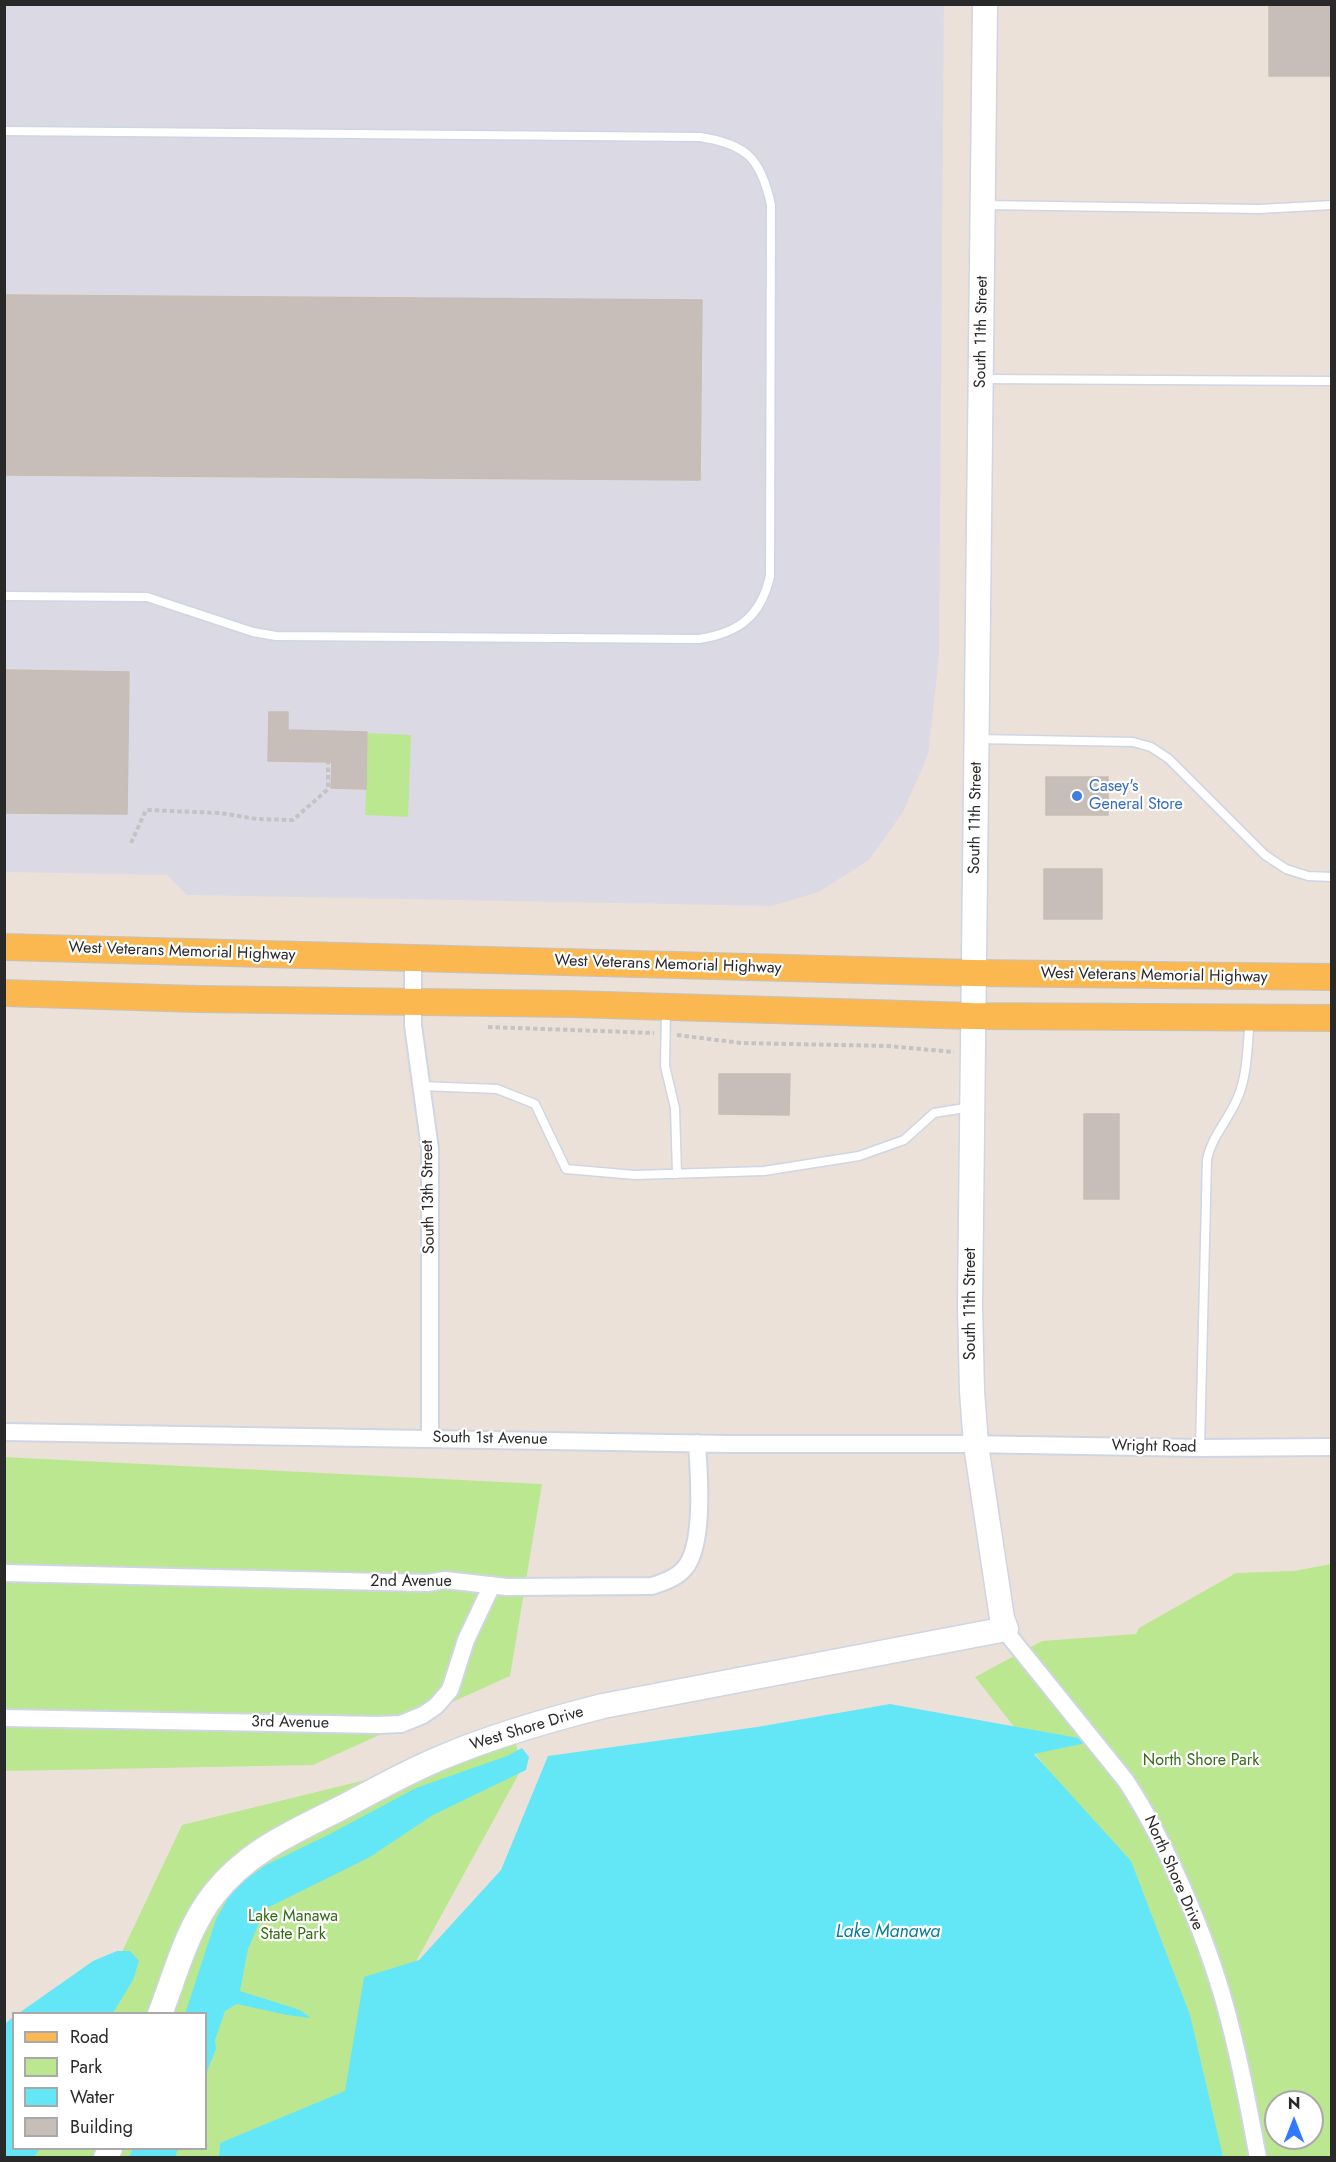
<!DOCTYPE html>
<html>
<head>
<meta charset="utf-8">
<style>
	body { margin:0 }
	#map { position:relative; width:1336px; height:2162px; overflow:hidden; background:#ece1d9; font-family:Jost,sans-serif }
	canvas { display:block }
	.frame { position:absolute; inset:0; border:6px solid #292929; pointer-events:none }
	.legend { position:absolute; left:12px; top:2012px; width:195px; height:138px; box-sizing:border-box; background:#fff; border:2px solid #a9a9a9; margin:0; padding:8px 10px; list-style:none; font-size:18px; color:#292929 }
	.legend li { display:flex; align-items:center; gap:12px; height:30px }
	.legend b { width:30px; border:2px solid #a9a9a9 }
	.north { position:absolute; left:1264px; top:2090px; width:60px; height:60px; box-sizing:border-box; background:#fff; border:2px solid #a9a9a9; border-radius:50%; rotate:0deg; font-size:16px; font-weight:700; line-height:24px; text-align:center; color:#292929 }
	.north::after { content:''; display:block; margin:auto; width:21px; height:27px; background:#3379ff; clip-path:polygon(50% 0,100% 100%,50% 72%,0 100%) }
</style>
</head>
<body>
<div id="map">
<canvas width="1336" height="2162"></canvas>
<div class="frame"></div>
<ul class="legend">
<li><b style="height:8px;background:#fbb850"></b>Road</li>
<li><b style="height:16px;background:#bce791"></b>Park</li>
<li><b style="height:16px;background:#63e7f7"></b>Water</li>
<li><b style="height:16px;background:#c7beb9"></b>Building</li>
</ul>
<div class="north">N</div>
</div>
<script>
const context = document.querySelector('canvas').getContext('2d');
context.lineJoin = 'round';
function fillPath(path, color) { context.fillStyle = color; context.fill(path, 'evenodd'); }
function stroke(path, color, width, dash) { context.strokeStyle = color; context.lineWidth = width; context.lineCap = dash ? 'butt' : 'round'; context.setLineDash(dash || []); context.stroke(path); }
function write(font, color, halo, rows, align = 'center') {
  context.font = font + ' Jost,sans-serif'; context.lineWidth = 4.5; context.setLineDash([]); context.textBaseline = 'middle'; context.strokeStyle = halo; context.fillStyle = color; for (const [text, x, y, turn = 0] of rows) {
    context.save(); context.translate(x, y); context.rotate((+turn || 0) * Math.PI / 180); context.textAlign = isNaN(turn) ? turn : align; if (halo) context.strokeText(text, 0, 0); context.fillText(text, 0, 0); context.restore();
  }
}
fillPath(new Path2D(`
	M5,5H944L939,657L928,755L903,812L869,860L819,892L772,906L187,895L167,875L5,872Z`), '#dbdae4');
fillPath(new Path2D(`
	M368,733L411,735L408,817L365,815Z
	M4,1457L542,1484L510,1676L313,1765L5,1771Z
	M1331,1564V2157H1223L1048,1770L975,1677L1042,1641L1136,1634L1139,1628L1236,1573L1294,1571ZM1276,2102H1312V2138H1276Z
	M516,1743L521,1770L345,2091L297,2157L25,2158L29,2149L206,2148V2014L93,2013L182,1825Z`), '#bce791');
fillPath(new Path2D(`
	M890,1704L1095,1741L1034,1754L1131,1861L1190,2015L1223,2157L219,2158L220,2143L345,2091L364,1977L419,1960L501,1870L548,1756L757,1727Z
	M522,1748L529,1757L526,1770L433,1815L370,1857L265,1909L248,1949L240,1991L300,2010L311,2018L287,2015L237,2004L225,2011L215,2040L216,2049L206,2074V2014H185L216,1919L234,1888L266,1865L328,1835L416,1788L507,1756Z
	M117,1951H130L139,1961L133,1980L113,2013H19L93,1961Z
	M13,2017L14,2148L40,2149L34,2157H5V2024Z
	M133,2148H178V2149L175,2157H129Z`), '#63e7f7');
const building = new Path2D(`
	M1269,4H1332V76H1269Z
	M4,295L702,300L700,480L4,475Z
	M4,670L129,672L127,814L4,813Z
	M269,712H288V730L367,732L366,789L331,788L332,762L268,761Z
	M1046,777H1108V815H1046Z
	M1044,869H1102V919H1044Z
	M719,1074H790L789,1115L719,1114Z
	M1084,1114H1119V1199H1084Z`);
fillPath(building, '#c7beb9');
stroke(building, '#c7bdb3', 1.5);
const lane = new Path2D(`
	M4,131L700,137C747,144 761,159 771,205L770,576C761,616 739,633 699,639L276,636L253,632L147,597L4,596
	M984,205L1259,209L1332,205
	M982,379L1332,381
	M978,739L1133,742L1151,747L1169,759L1265,855L1286,869L1308,876L1332,877
	M666,1008L665,1066L675,1108L677,1174
	M421,1086L497,1089L535,1104L566,1169L635,1175L764,1171L859,1156L904,1140L934,1113L971,1107
	M1200,1448L1207,1159C1212,1136 1229,1119 1238,1097C1248,1073 1247,1045 1250,1019`);
const street = new Path2D(`
	M413,957V1025L430,1149V1438
	M4,1432L730,1444H966L1200,1448L1332,1447
	M4,1573L427,1583L445,1580L507,1587L652,1586C664,1582 676,1578 684,1569C705,1546 699,1474 697,1443
	M1006,1629L1010,1637L1126,1781C1170,1849 1212,1949 1231,2028C1242,2071 1250,2114 1258,2158
	M4,1718L379,1725L401,1724L423,1715L436,1706L450,1690L466,1640L492,1585`);
const secondary = new Path2D(`
	M160,2014C176,1973 187,1928 214,1894C247,1852 291,1833 337,1810C372,1792 406,1772 443,1757C495,1735 548,1720 603,1706L1006,1629L1002,1618L976,1445L972,1391L970,1305L985,4
	M106,2158L110,2148`);
const primary = new Path2D(`
	M4,947L973,973L1332,977
	M4,993L197,999L571,1004L972,1016L1332,1018`);
stroke(lane, '#ced5e3', 11);
stroke(street, '#ced5e3', 20);
stroke(secondary, '#ced5e3', 27);
stroke(primary, '#c3c3c3', 28);
stroke(new Path2D(`
	M131,843L146,810L220,813L257,819L293,820L328,789V762
	M488,1027L654,1033
	M677,1035L741,1043L888,1046L954,1052`), '#c3c3c3', 4, [4.5, 3]);
stroke(lane, '#fff', 8);
stroke(street, '#fff', 16);
stroke(secondary, '#fff', 24);
stroke(primary, '#fbb850', 26);
for (const [x, y, r, color] of [
	[1077,796,6,"#3f7fe0"]
]) { const dot = new Path2D(); dot.arc(x, y, r, 0, 2 * Math.PI); context.fillStyle = color; context.fill(dot); stroke(dot, '#fff', 2); }
write('16px', '#292929', '#fff', [
	["South 11th Street",982,332,-89],
	["South 11th Street",976,818,-89],
	["West Veterans Memorial Highway",182,952,2],
	["West Veterans Memorial Highway",668,965,2],
	["West Veterans Memorial Highway",1154,976,1],
	["South 13th Street",429,1197,-91],
	["South 11th Street",971,1304,-90],
	["South 1st Avenue",490,1439,1],
	["Wright Road",1154,1447,1],
	["2nd Avenue",411,1582],
	["3rd Avenue",290,1723,1],
	["West Shore Drive",527,1729,-17],
	["North Shore Drive",1173,1873,66]
]);
write('16px', '#366cbe', '#fff', [
	["Casey's",1089,787],
	["General Store",1089,805]
], 'left');
write('16px', '#336a14', '#fff', [
	["North Shore Park",1201,1761],
	["Lake Manawa",293,1917],
	["State Park",293,1935]
]);
write('italic 18px', '#057e9b', '#fff', [
	["Lake Manawa",888,1933]
]);
</script>
</body>
</html>
